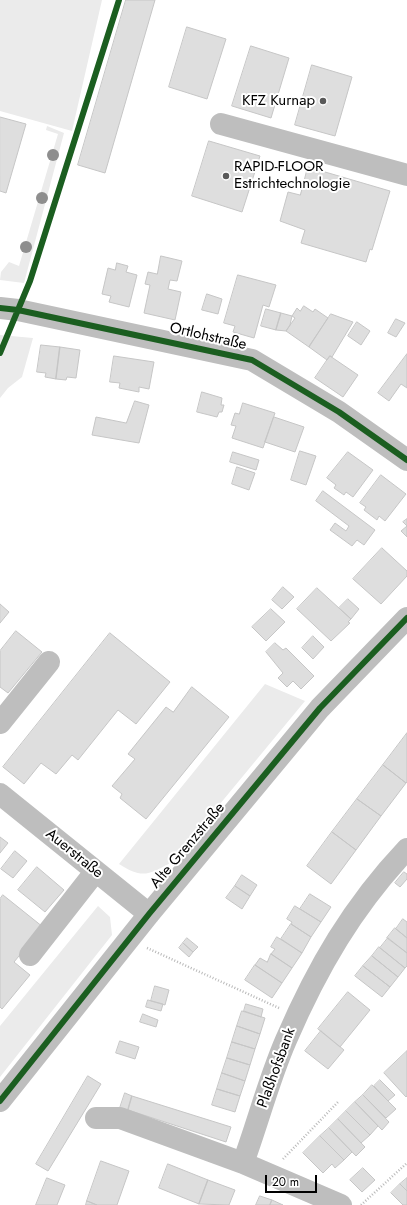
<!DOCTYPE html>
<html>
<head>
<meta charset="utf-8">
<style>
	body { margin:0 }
	#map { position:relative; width:407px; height:1205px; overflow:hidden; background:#fff; font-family:Jost,sans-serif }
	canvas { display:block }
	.scale { position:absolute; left:265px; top:1175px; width:52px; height:18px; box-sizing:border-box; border:2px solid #000; border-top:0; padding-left:5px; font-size:12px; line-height:14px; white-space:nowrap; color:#000; -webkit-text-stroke:3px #fff; paint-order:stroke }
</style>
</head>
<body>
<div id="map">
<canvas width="407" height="1205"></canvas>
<div class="scale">20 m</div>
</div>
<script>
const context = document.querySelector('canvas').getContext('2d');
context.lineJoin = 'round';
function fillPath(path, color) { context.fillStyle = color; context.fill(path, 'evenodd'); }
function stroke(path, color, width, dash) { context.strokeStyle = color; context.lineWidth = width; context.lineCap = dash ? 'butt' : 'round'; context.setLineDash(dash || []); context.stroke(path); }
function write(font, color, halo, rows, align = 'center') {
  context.font = font + ' Jost,sans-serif'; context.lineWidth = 4; context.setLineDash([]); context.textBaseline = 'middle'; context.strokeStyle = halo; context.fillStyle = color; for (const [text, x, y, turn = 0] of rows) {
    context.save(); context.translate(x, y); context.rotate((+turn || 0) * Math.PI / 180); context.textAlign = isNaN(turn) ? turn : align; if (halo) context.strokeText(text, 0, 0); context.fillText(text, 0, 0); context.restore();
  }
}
fillPath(new Path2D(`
	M0,0H102L72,131L0,111Z
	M47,126L64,133L24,283L0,280L1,272L9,262L19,266L58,134L46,130Z
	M0,335L33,338L22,377L8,388L0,398Z
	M265,684L305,701L172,862C149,875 142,879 119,864Z
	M98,906L110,917L112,935L0,1077V1026Z`), '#ebebeb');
const building = new Path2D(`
	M126,0H155L105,173L78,165Z
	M187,27L226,39L207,99L169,87Z
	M251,46L289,58L271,118L232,106Z
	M312,65L352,77L335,136L295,125Z
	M0,117L26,124L6,193L0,191Z
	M209,141L260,156L242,212L192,196Z
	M308,167L390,191L372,250L370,249L366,262L301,243L305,230L280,221L288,192L300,195Z
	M161,256L182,261L177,281L170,280L168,289L181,292L175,320L144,313L150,285L145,284L148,272L157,274Z
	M117,263L128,266L126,272L137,275L129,307L109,302L111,296L102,294L108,268L115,270Z
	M238,275L276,285L269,307L263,305L254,338L233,332L235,326L224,323Z
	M207,294L222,299L218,314L202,310Z
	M304,306L313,312L315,309L328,318L309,347L286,331L295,318L292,316L297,308L300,311Z
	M266,309L281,313L276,330L261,326Z
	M281,313L292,316L290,325L286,331L276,330Z
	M331,314L353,322L332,357L330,356L327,360L309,347Z
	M396,319L405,323L396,337L388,333Z
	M357,322L370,331L361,345L348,336Z
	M41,345L60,347L56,379L45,377L46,373L37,372Z
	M60,347L80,350L76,378L67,377L66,380L56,379Z
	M407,354V388L401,384L389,401L378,393Z
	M114,356L154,362L149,389L139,387V392L119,388L120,383L110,382Z
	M330,356L358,375L343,397L315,378Z
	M202,392L222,398L221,405H224L222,412H219L217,417L197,412Z
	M135,401L149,405L139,443L92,435L96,417L126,423Z
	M243,403L275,413L263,448L232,438L236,426L231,425L235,413L239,414Z
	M274,417L304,427L295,452L265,442Z
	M300,451L316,456L306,485L291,480Z
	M233,452L259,460L256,470L230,462Z
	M348,452L373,470L353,497L346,492L344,495L334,488L336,485L327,478Z
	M237,467L255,473L249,490L232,484Z
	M381,475L406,494L385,521L379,516L377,520L364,510L366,507L360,503Z
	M323,491L375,530L364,545L357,540L352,546L330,530L335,523L346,531L349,526L316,501Z
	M407,519V537L401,531L407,526L403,522Z
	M382,548L407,571V576L381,604L353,579Z
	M283,587L294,597L282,609L272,600Z
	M317,588L351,619L348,622L350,623L331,641L297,609Z
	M348,599L359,609L351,619L339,608Z
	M0,604L9,612L0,623Z
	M271,609L285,622L266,641L252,627Z
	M16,631L42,652L8,693L0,687V651Z
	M110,633L170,682L136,724L118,710L78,760L72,755L56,774L41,763L24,784L3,767Z
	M313,636L324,647L313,659L302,648Z
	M275,643L283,650L286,648L314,676L301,689L293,681L287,687L278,678L283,673L266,652Z
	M192,687L229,717L146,819L120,798L122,794L112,786L135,759L128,754L166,707L173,712Z
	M407,733V782L406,783L383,765Z
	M383,765L406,783L381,816L357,799Z
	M357,799L381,816L356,850L332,832Z
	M332,832L356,850L331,884L307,866Z
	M0,837L8,843L0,853Z
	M15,851L27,861L13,878L1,869Z
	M37,867L64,890L45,912L18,890Z
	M404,872L407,874V879L400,887L395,883Z
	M242,875L257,885L250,896L235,886Z
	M235,886L250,896L242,909L226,898Z
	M310,894L331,907L321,922L300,909Z
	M3,895L43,927L14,962L30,975L2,1009L0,1007V899Z
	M295,906L321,922L311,937L291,924L292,922L287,919Z
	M403,919L407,922V938L396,929Z
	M291,924L311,937L302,953L281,939Z
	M395,928L407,938V953L387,938Z
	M277,937L302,953L292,968L271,954L275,949L271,947Z
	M187,938L198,947L193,952L183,943Z
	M388,938L407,953V966L405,968L380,948Z
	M183,943L193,952L189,957L179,948Z
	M379,947L405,968L398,977L372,956Z
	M271,954L292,968L282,983L255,965L260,958L267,962Z
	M372,956L398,977L390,987L363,966Z
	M255,965L282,983L272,998L245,980Z
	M363,966L390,987L382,997L355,976Z
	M155,986L169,990L165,1005L151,1001Z
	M348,992L370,1010L340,1047L318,1029Z
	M148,1000L163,1004L161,1011L146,1007Z
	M246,1004L263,1009L261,1017L244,1011Z
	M242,1011L265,1018L260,1034L237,1026Z
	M143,1014L158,1020L156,1027L140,1022Z
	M237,1026L260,1034L255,1049L232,1042Z
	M321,1031L344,1050L328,1069L305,1051Z
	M120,1041L139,1047L135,1059L116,1053Z
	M232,1042L255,1049L250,1065L227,1058Z
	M407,1051V1096L406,1097L384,1073Z
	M227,1058L250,1065L245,1081L222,1073Z
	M222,1073L245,1081L240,1096L217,1089Z
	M88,1076L101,1084L48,1171L36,1164Z
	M380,1080L395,1095L388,1101L374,1086Z
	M372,1085L396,1109L386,1118L363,1095Z
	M217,1089L240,1096L235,1112L212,1105Z
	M125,1093L132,1096L128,1110L120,1108Z
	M363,1095L389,1122L382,1130L355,1102Z
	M132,1096L231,1127L226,1142L128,1110Z
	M355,1102L378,1126L370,1135L346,1111Z
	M346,1111L370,1135L361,1143L338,1119Z
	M338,1119L365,1147L356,1156L329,1128Z
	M329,1128L352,1152L344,1160L320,1136Z
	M320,1136L344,1160L335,1168L332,1164L323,1173L303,1153Z
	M101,1161L129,1171L117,1205H97L87,1201Z
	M168,1164L208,1180L199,1204L159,1188Z
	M363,1168L375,1180L362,1192L350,1180Z
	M47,1178L65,1185L57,1205H36Z
	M407,1178V1191L400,1184Z
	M208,1180L235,1190L229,1205L199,1204Z
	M400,1184L407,1191V1205H403L391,1193Z
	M260,1196L272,1200L270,1205H256Z
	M272,1200L283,1205H270Z
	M87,1201L97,1205H86Z`);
fillPath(building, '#dedede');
stroke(building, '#c6c6c6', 1);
stroke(new Path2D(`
	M147,948L279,1008
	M283,1159L338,1102
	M361,1205L407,1163`), '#b9b9b9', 2.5, [1, 2]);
stroke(new Path2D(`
	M221,124L407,175
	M0,308L18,310L252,360L339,412L407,460
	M0,723L49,662
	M0,794L149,914
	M30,955L95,872
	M0,1101L149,914L320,708L407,618
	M96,1118H120L243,1163L341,1205
	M243,1163C258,1122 269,1079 286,1040C317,968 353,906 407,849`), '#bebebe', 22);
stroke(new Path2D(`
	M0,308L18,310L252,360L339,412L407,460
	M0,353L30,281L119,0
	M0,1101L149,914L320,708L407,618`), '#1b5e20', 6);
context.fillStyle = '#8e8e8e';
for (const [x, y] of [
	[53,155],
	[42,198],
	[26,247]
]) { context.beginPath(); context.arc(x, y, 6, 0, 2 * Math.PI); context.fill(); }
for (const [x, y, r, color] of [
	[323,101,4,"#595959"],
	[226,176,4,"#595959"]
]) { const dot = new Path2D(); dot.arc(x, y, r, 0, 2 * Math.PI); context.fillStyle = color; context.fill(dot); stroke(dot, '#fff', 1.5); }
write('15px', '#000', '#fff', [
	["KFZ Kurnap",315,101],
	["RAPID-FLOOR",234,167,"left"],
	["Estrichtechnologie",234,184,"left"]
], 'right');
write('15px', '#000', '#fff', [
	["Ortlohstraße",208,337,13],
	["Alte Grenzstraße",188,846,-50],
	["Auerstraße",74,854,39],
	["Plaßhofsbank",277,1068,-70]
]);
</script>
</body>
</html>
